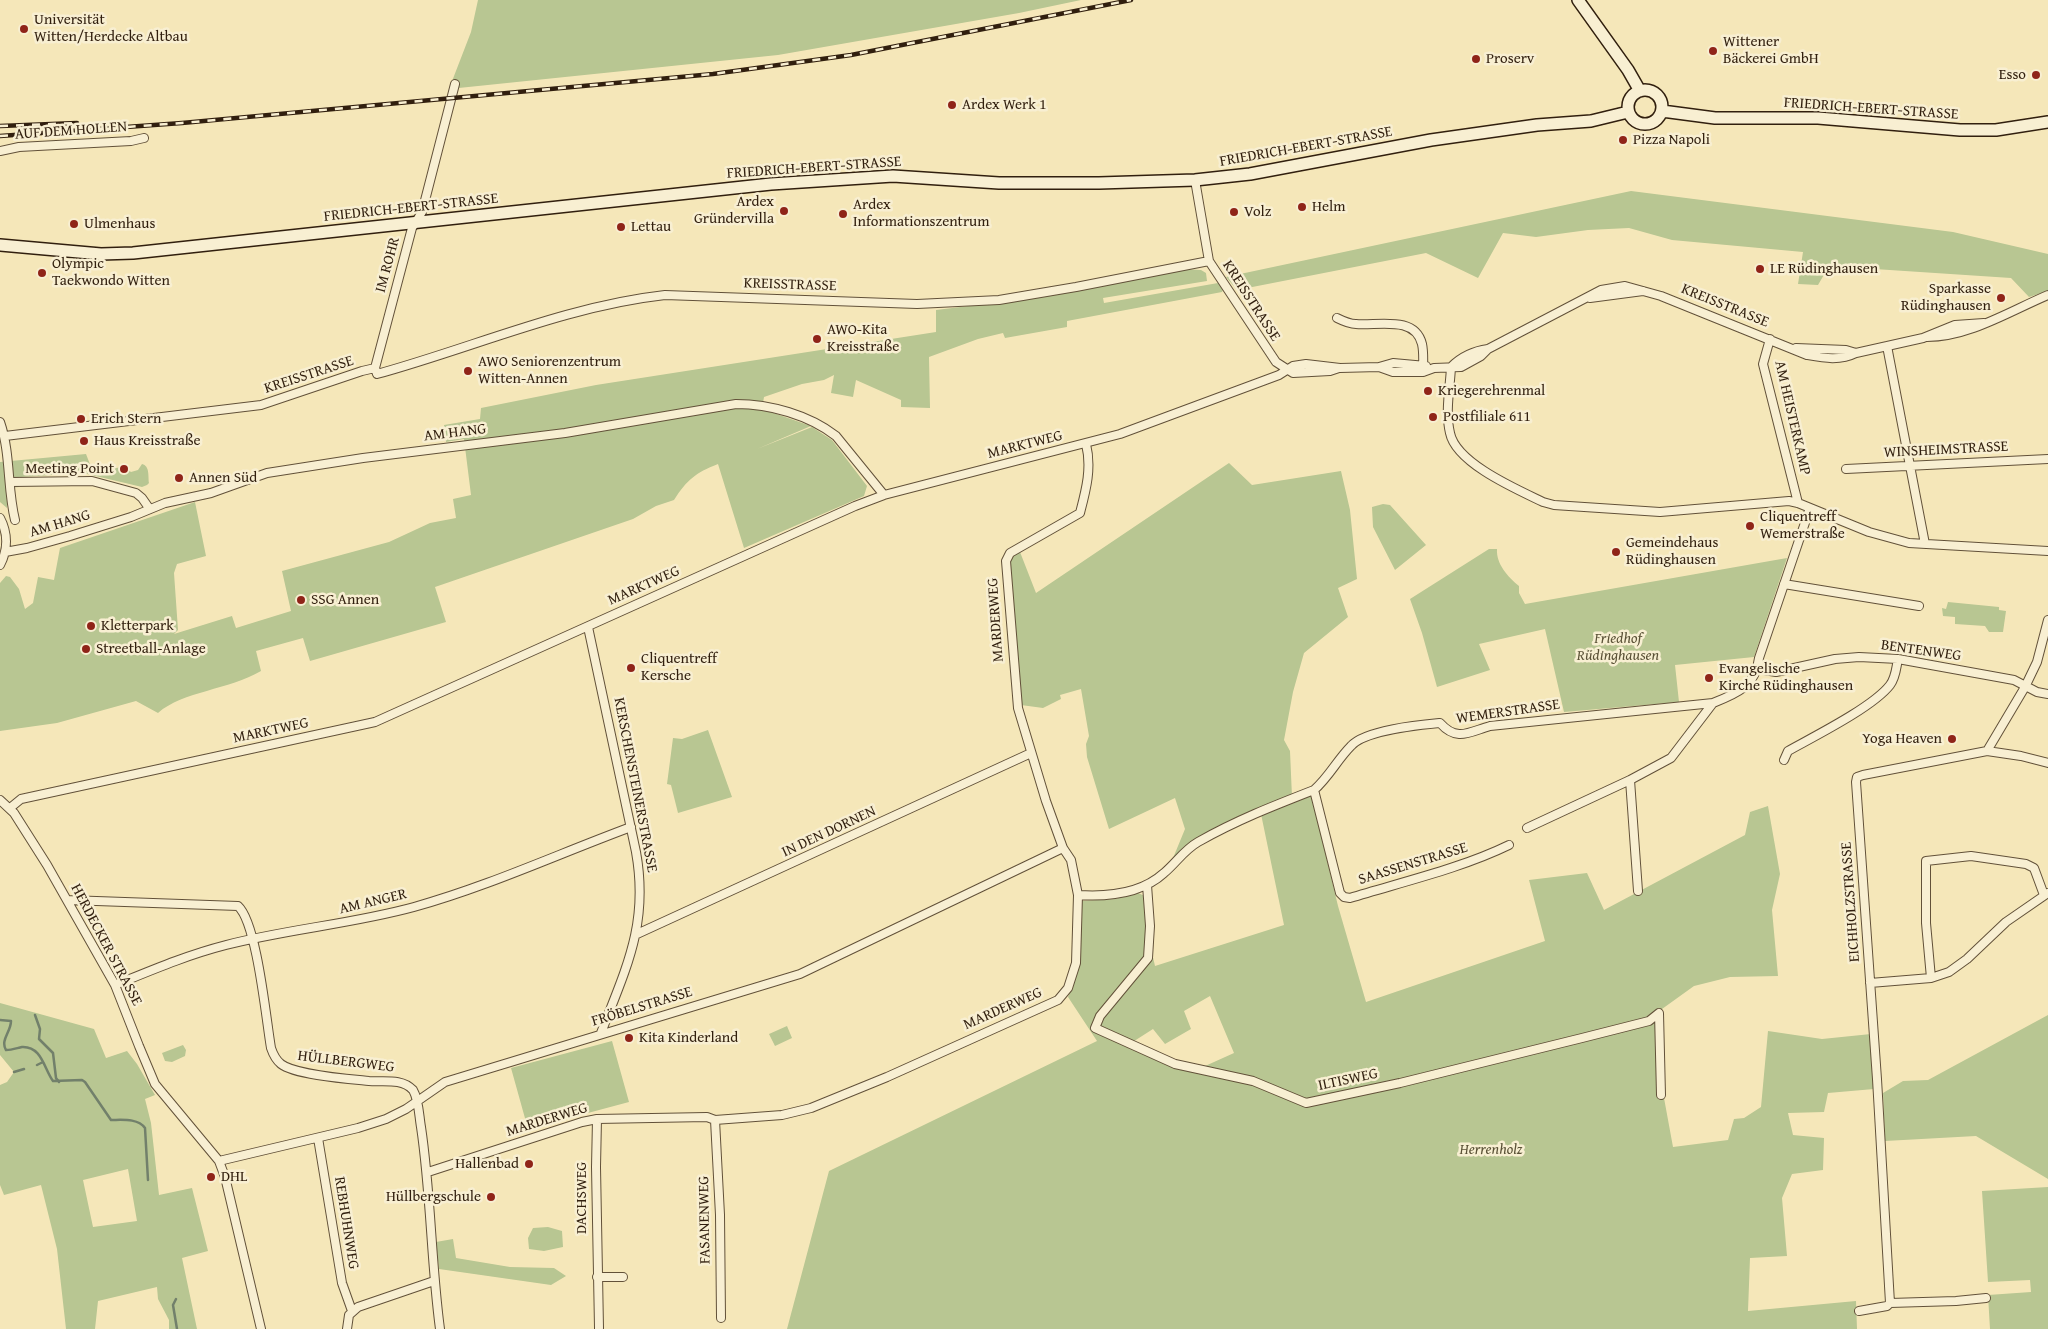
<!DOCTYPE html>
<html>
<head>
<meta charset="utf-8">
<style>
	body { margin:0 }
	canvas { display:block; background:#f5e7b9 }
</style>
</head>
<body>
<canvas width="2048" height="1329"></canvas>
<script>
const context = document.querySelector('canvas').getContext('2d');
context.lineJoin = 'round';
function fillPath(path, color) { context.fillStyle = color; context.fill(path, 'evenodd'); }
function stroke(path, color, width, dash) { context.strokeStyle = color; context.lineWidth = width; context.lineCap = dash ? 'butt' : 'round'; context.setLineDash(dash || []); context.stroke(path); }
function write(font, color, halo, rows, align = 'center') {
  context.font = font + ' "Gentium Book Plus",serif'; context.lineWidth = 5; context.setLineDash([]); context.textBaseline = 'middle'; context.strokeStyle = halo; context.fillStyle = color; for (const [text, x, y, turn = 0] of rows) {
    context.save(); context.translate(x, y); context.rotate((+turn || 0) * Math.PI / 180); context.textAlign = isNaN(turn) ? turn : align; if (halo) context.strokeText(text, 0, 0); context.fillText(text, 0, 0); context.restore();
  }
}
fillPath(new Path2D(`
	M478,0H1081L1019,13L778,55L449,89L471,32Z
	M1631,191L1953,232L2048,254V291L2029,297L2011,278L1829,266L1818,285L1798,284L1803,252L1672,240L1629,228L1588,230L1536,237L1503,233L1478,278L1426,253L1237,290L1226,277Z
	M1183,269L1201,270L1206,273L1207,281L1103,298L1104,303L1218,283L1223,290L1222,292L1067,321V327L1005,338L1003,333L978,339L929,357L930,408L901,407V400L856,380L853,397L831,393L834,375L824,380L802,384L764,397L762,409L811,426L757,449L812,427L832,440L867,486L864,496L744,548L718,464C695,473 687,480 674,500L656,506L633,519L435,587L446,622L310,661L303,638L256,651L261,671C229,690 183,691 158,713L136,701L57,723L0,731V583L6,576L10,577L19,589L25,609L33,603L38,577L54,580L60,548L195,502L206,556L177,564L174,573L178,630L174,634L232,616L236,628L291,611L282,571L389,542L430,523L456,518L453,499L471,495L464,439L446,442L444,425L480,419L481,408L596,385L936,332V310L1001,302Z
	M86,454L91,467L101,466L102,471L121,467V471L128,470L131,472L138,470L142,464C150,466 148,476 149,483L147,485L142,487L83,473L21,477L19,487L7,488V508L0,502V462Z
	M1229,463L1252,485L1341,471L1350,510L1357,579L1338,588L1348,617L1304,653L1293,692L1284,740L1290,751L1292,797L1237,819L1171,863L1185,829L1175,798L1109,829L1087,757L1086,744L1089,736L1081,689L1060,695L1061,699L1043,708L1021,705L1009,564L1011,557L1020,552L1036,593Z
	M1383,504L1390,505L1426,545L1395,570L1373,527L1372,507Z
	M1489,549H1497C1496,564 1508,577 1519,586V593L1525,604L1787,558L1754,657L1675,665L1679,702L1564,712L1545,629L1479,644L1490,670L1437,687L1422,633L1410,599Z
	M1948,602L1999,607V610L2006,611L2003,632H1989L1985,626L1955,624V617L1943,616L1942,608L1946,609Z
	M708,730L732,797L678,813L671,785L667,784L673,738L682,739Z
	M1311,794L1338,906L1366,1002L1545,941L1529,880L1587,873L1604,910L1745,835L1750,812L1768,806L1780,874L1772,910L1778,976L1730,977L1694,986L1662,1009L1661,1036L1665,1062L1664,1098L1673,1147L1728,1140L1734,1119L1744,1118L1761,1107L1768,1031L1822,1039L1871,1034L1874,1089L1828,1093L1824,1112L1788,1113L1793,1135L1824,1138L1823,1170L1792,1174L1782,1198L1787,1256L1750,1258L1748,1311L1856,1301L1857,1329H787L829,1171L1097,1041L1068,997C1081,966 1079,934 1080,901L1115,899L1138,893L1145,896L1146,927L1155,966L1284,925L1261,814ZM1210,996L1234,1053L1194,1071L1128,1045L1153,1029L1165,1044L1191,1029L1184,1011Z
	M0,1003L94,1029L106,1058L127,1051L137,1064L155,1095L145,1099L151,1123L159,1195L192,1188L208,1251L182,1258L197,1329H169V1320L158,1299L157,1287L98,1301L95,1329H66L57,1249L41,1185L4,1195L0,1185V1085L7,1082L14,1072L0,1055ZM128,1169L137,1221L93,1227L83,1180Z
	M2048,1015V1179L1976,1136L1885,1141L1883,1093L1903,1081L1928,1080Z
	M787,1026L792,1038L775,1046L769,1034Z
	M612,1041L629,1102L528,1129L511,1068Z
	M183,1045L186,1050L185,1056L172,1062L165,1061L162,1053Z
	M2048,1187V1329H1990L1988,1295L2031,1292L2030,1280L1988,1282L1982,1191Z
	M548,1227L562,1231L563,1247L544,1251L529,1249L528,1238L533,1228Z
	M453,1239L456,1258L510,1267L554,1268L566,1276L551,1285L439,1269L436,1242Z`), '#b8c692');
stroke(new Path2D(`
	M35,1015L40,1029L39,1039L53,1053L56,1078L59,1082
	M0,1020L11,1021C11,1032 0,1040 6,1050C12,1050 17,1048 22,1047C42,1046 44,1069 53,1081L82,1080L85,1082L111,1120C122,1120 138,1118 145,1128L148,1180
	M37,1065L43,1062
	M14,1072L24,1069
	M176,1299L173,1305L177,1329`), '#72806b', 2.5);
const street = new Path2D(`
	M0,151L19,147L131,141L144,138
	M1195,180L1209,261L1276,362L1293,373L1330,371L1339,368
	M1590,298L1643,291
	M1337,318C1343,321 1350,324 1356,324C1377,326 1415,315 1422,344C1424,353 1423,363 1423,372
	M1927,337C1969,337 2010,311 2048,295
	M1770,339L1763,364L1798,503
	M1887,346L1925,544
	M1796,348L1846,350L1856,353
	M1379,367L1393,363L1426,366
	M1451,367C1450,388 1445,412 1450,433C1456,463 1516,489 1543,502L1554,505L1660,512L1789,501L1798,503L1869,532L1909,543L2048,551
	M1451,367C1461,357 1473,351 1488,349L1601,290L1625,286L1661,296L1807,355C1824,358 1840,361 1856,353L1923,338L1955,325L1984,323
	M375,368L412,228L422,212L455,84
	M0,422C11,454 7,488 15,520
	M5,436L261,405L362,371L375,368L377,374C472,348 566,306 665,295L917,304L999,300L1076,287L1209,261
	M1846,469L2048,459
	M11,482L92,481L136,493L142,498L149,508
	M0,518C8,533 8,550 0,565
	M5,552L27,548L70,536L131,517L165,503L211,493L267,473L363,458L565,433L736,404C770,404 809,415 836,436L884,495
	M1784,584L1919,606
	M588,627L636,852C649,924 626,968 601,1033
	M1758,669L1776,672L1835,659L1859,657L1898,659L2014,680L2037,692L2048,694
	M1987,751L2021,756L2048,763
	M1784,760L1788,751C1815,736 1873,707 1890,685C1896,677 1896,668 1898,659
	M1314,790L1340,893L1344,897L1350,898C1402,882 1462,868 1509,845
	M0,800L14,813L47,865L115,985L139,1046L155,1084L219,1161L225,1177L261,1329
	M10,808L21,799L375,722L855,506L884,495L1120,434L1279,375L1293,366L1306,364L1340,368L1379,367L1393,372H1423L1434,368L1461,367L1481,356L1488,349
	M1527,828L1630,780
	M1147,885L1150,926L1148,958L1100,1016L1095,1028L1175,1064L1253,1081L1306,1103L1400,1083L1582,1038L1649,1021L1659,1013L1661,1095
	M1638,891L1630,780L1671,758L1713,703
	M1078,895C1108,897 1141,894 1164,873C1176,863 1184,850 1198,842C1237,820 1273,806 1314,790C1329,777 1337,760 1351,746C1365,730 1419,725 1440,723C1457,742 1469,732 1490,726L1713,703C1736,694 1756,686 1759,658L1810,508
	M68,900L238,906C257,923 266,1019 271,1048C273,1054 276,1060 281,1064C295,1075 349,1079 369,1081C384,1082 402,1078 413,1090C419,1100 419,1116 421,1127C431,1194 431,1262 440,1329
	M637,934L1031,753
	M1931,978L1926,923V861L1971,856L2026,864L2034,868L2044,895
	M1870,983L1931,978L1949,972L1967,959L2006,922L2048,893
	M115,985C152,970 187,955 226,945C288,929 352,924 414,907C489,886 558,854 631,827
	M597,1119L596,1167L599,1328
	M715,1120L720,1215L721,1318
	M318,1138L342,1283L352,1311
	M219,1161L358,1128L386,1119L406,1109L445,1082L800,974L1063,848
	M428,1172L582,1122L597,1119L707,1117L715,1120L782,1115L811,1108L887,1077L1058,1000L1068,988L1076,963L1078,895L1071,860L1063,848L1046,801L1018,708L1006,561L1010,553L1080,513C1086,490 1092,468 1086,444
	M597,1277H623
	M1986,1298L1956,1301L1890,1303L1877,1079L1856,782L1857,777L1863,775L1987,751L2025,687L2037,662L2048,620
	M1859,1311L1887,1306L1890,1303
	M347,1329L349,1315L358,1307L434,1281`);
const secondary = new Path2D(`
	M1578,0L1628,70L1640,91
	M1628 107a17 17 0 1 1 34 0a17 17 0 1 1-34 0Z
	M1662,111L1715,118H1818L1960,130H1996L2048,122
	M0,245L101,254L133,253L771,184L893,176L999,183H1099L1195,180L1250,174L1431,140L1537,125L1591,121L1628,112`);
stroke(street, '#625139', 10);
stroke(secondary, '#311f0e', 14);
stroke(street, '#f8efd2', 8);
stroke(secondary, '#f8efd2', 11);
const rail = new Path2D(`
	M0,126L77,123
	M0,136L182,123L713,74L851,55L1131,0`);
stroke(rail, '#311f0e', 4.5);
stroke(rail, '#f8efd2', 2.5, [8]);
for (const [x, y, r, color] of [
	[24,29,5,"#8f2418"],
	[1713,51,5,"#8f2418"],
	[1476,59,5,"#8f2418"],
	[2036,75,5,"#8f2418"],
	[952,105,5,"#8f2418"],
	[1623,140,5,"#8f2418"],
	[1302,207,5,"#8f2418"],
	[784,211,5,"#8f2418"],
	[1234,212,5,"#8f2418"],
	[843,214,5,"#8f2418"],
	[74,224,5,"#8f2418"],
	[621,227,5,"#8f2418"],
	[1760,269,5,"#8f2418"],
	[42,273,5,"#8f2418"],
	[2001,298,5,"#8f2418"],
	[817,339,5,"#8f2418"],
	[468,371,5,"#8f2418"],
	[1428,391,5,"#8f2418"],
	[1433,417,5,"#8f2418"],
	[81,419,5,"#8f2418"],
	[84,441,5,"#8f2418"],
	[124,469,5,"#8f2418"],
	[179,478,5,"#8f2418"],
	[1750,526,5,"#8f2418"],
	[1616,552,5,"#8f2418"],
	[301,600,5,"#8f2418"],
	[91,626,5,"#8f2418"],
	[86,649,5,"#8f2418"],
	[631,668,5,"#8f2418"],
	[1709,678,5,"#8f2418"],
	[1952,739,5,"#8f2418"],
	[629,1038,5,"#8f2418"],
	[529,1164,5,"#8f2418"],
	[211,1177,5,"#8f2418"],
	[491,1197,5,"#8f2418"]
]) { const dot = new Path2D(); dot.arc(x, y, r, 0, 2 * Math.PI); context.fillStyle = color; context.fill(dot); stroke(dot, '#f8efd2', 2); }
write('15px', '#311f0e', '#f8efd2', [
	["Universität",34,20],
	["Witten/Herdecke Altbau",34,37],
	["Wittener",1723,42],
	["Bäckerei GmbH",1723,59],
	["Proserv",1486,59],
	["Esso",2026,75,"right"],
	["Ardex Werk 1",962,105],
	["Pizza Napoli",1633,140],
	["Ardex",774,202,"right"],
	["Gründervilla",774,219,"right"],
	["Ardex",853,205],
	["Informationszentrum",853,222],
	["Helm",1312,207],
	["Volz",1244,212],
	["Ulmenhaus",84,224],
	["Lettau",631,227],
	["Olympic",52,264],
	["Taekwondo Witten",52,281],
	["LE Rüdinghausen",1770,269],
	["Sparkasse",1991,289,"right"],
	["Rüdinghausen",1991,306,"right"],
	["AWO-Kita",827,330],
	["Kreisstraße",827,347],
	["AWO Seniorenzentrum",478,362],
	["Witten-Annen",478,379],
	["Kriegerehrenmal",1438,391],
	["Postfiliale 611",1443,417],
	["Erich Stern",91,419],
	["Haus Kreisstraße",94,441],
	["Meeting Point",114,469,"right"],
	["Annen Süd",189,478],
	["Cliquentreff",1760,517],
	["Wemerstraße",1760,534],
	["Gemeindehaus",1626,543],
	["Rüdinghausen",1626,560],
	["SSG Annen",311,600],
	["Kletterpark",101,626],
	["Streetball-Anlage",96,649],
	["Cliquentreff",641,659],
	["Kersche",641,676],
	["Evangelische",1719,669],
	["Kirche Rüdinghausen",1719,686],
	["Yoga Heaven",1942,739,"right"],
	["Kita Kinderland",639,1038],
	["Hallenbad",519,1164,"right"],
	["DHL",221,1177],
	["Hüllbergschule",481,1197,"right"]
], 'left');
write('15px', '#311f0e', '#f8efd2', [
	["FRIEDRICH-EBERT-STRASSE",1871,109,4],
	["AUF DEM HOLLEN",71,131,-4],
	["FRIEDRICH-EBERT-STRASSE",1306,147,-10],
	["FRIEDRICH-EBERT-STRASSE",814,168,-4],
	["FRIEDRICH-EBERT-STRASSE",411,208,-6],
	["IM ROHR",388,265,-75],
	["KREISSTRASSE",790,285,2],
	["KREISSTRASSE",1251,301,57],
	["KREISSTRASSE",1725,306,22],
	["KREISSTRASSE",309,375,-18],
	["AM HEISTERKAMP",1792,418,77],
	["AM HANG",455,433,-7],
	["MARKTWEG",1025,445,-14],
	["WINSHEIMSTRASSE",1946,450,-3],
	["AM HANG",60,524,-17],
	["MARKTWEG",644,586,-24],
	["MARDERWEG",996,620,-94],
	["BENTENWEG",1921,651,8],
	["WEMERSTRASSE",1508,712,-8],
	["MARKTWEG",271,731,-12],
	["KERSCHENSTEINERSTRASSE",635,785,79],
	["IN DEN DORNEN",829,832,-25],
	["SAASSENSTRASSE",1413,864,-17],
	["AM ANGER",373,902,-13],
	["EICHHOLZSTRASSE",1851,902,-94],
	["HERDECKER STRASSE",106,945,62],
	["FRÖBELSTRASSE",642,1007,-17],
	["MARDERWEG",1003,1009,-24],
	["HÜLLBERGWEG",346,1062,7],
	["ILTISWEG",1348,1080,-12],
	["MARDERWEG",547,1120,-17],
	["DACHSWEG",582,1198,-90],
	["FASANENWEG",705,1220,-91],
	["REBHUHNWEG",346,1223,81]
]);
write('italic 15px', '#5a5136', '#f8efd2', [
	["Friedhof",1618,639],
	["Rüdinghausen",1618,656],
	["Herrenholz",1491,1150]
]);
</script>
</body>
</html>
